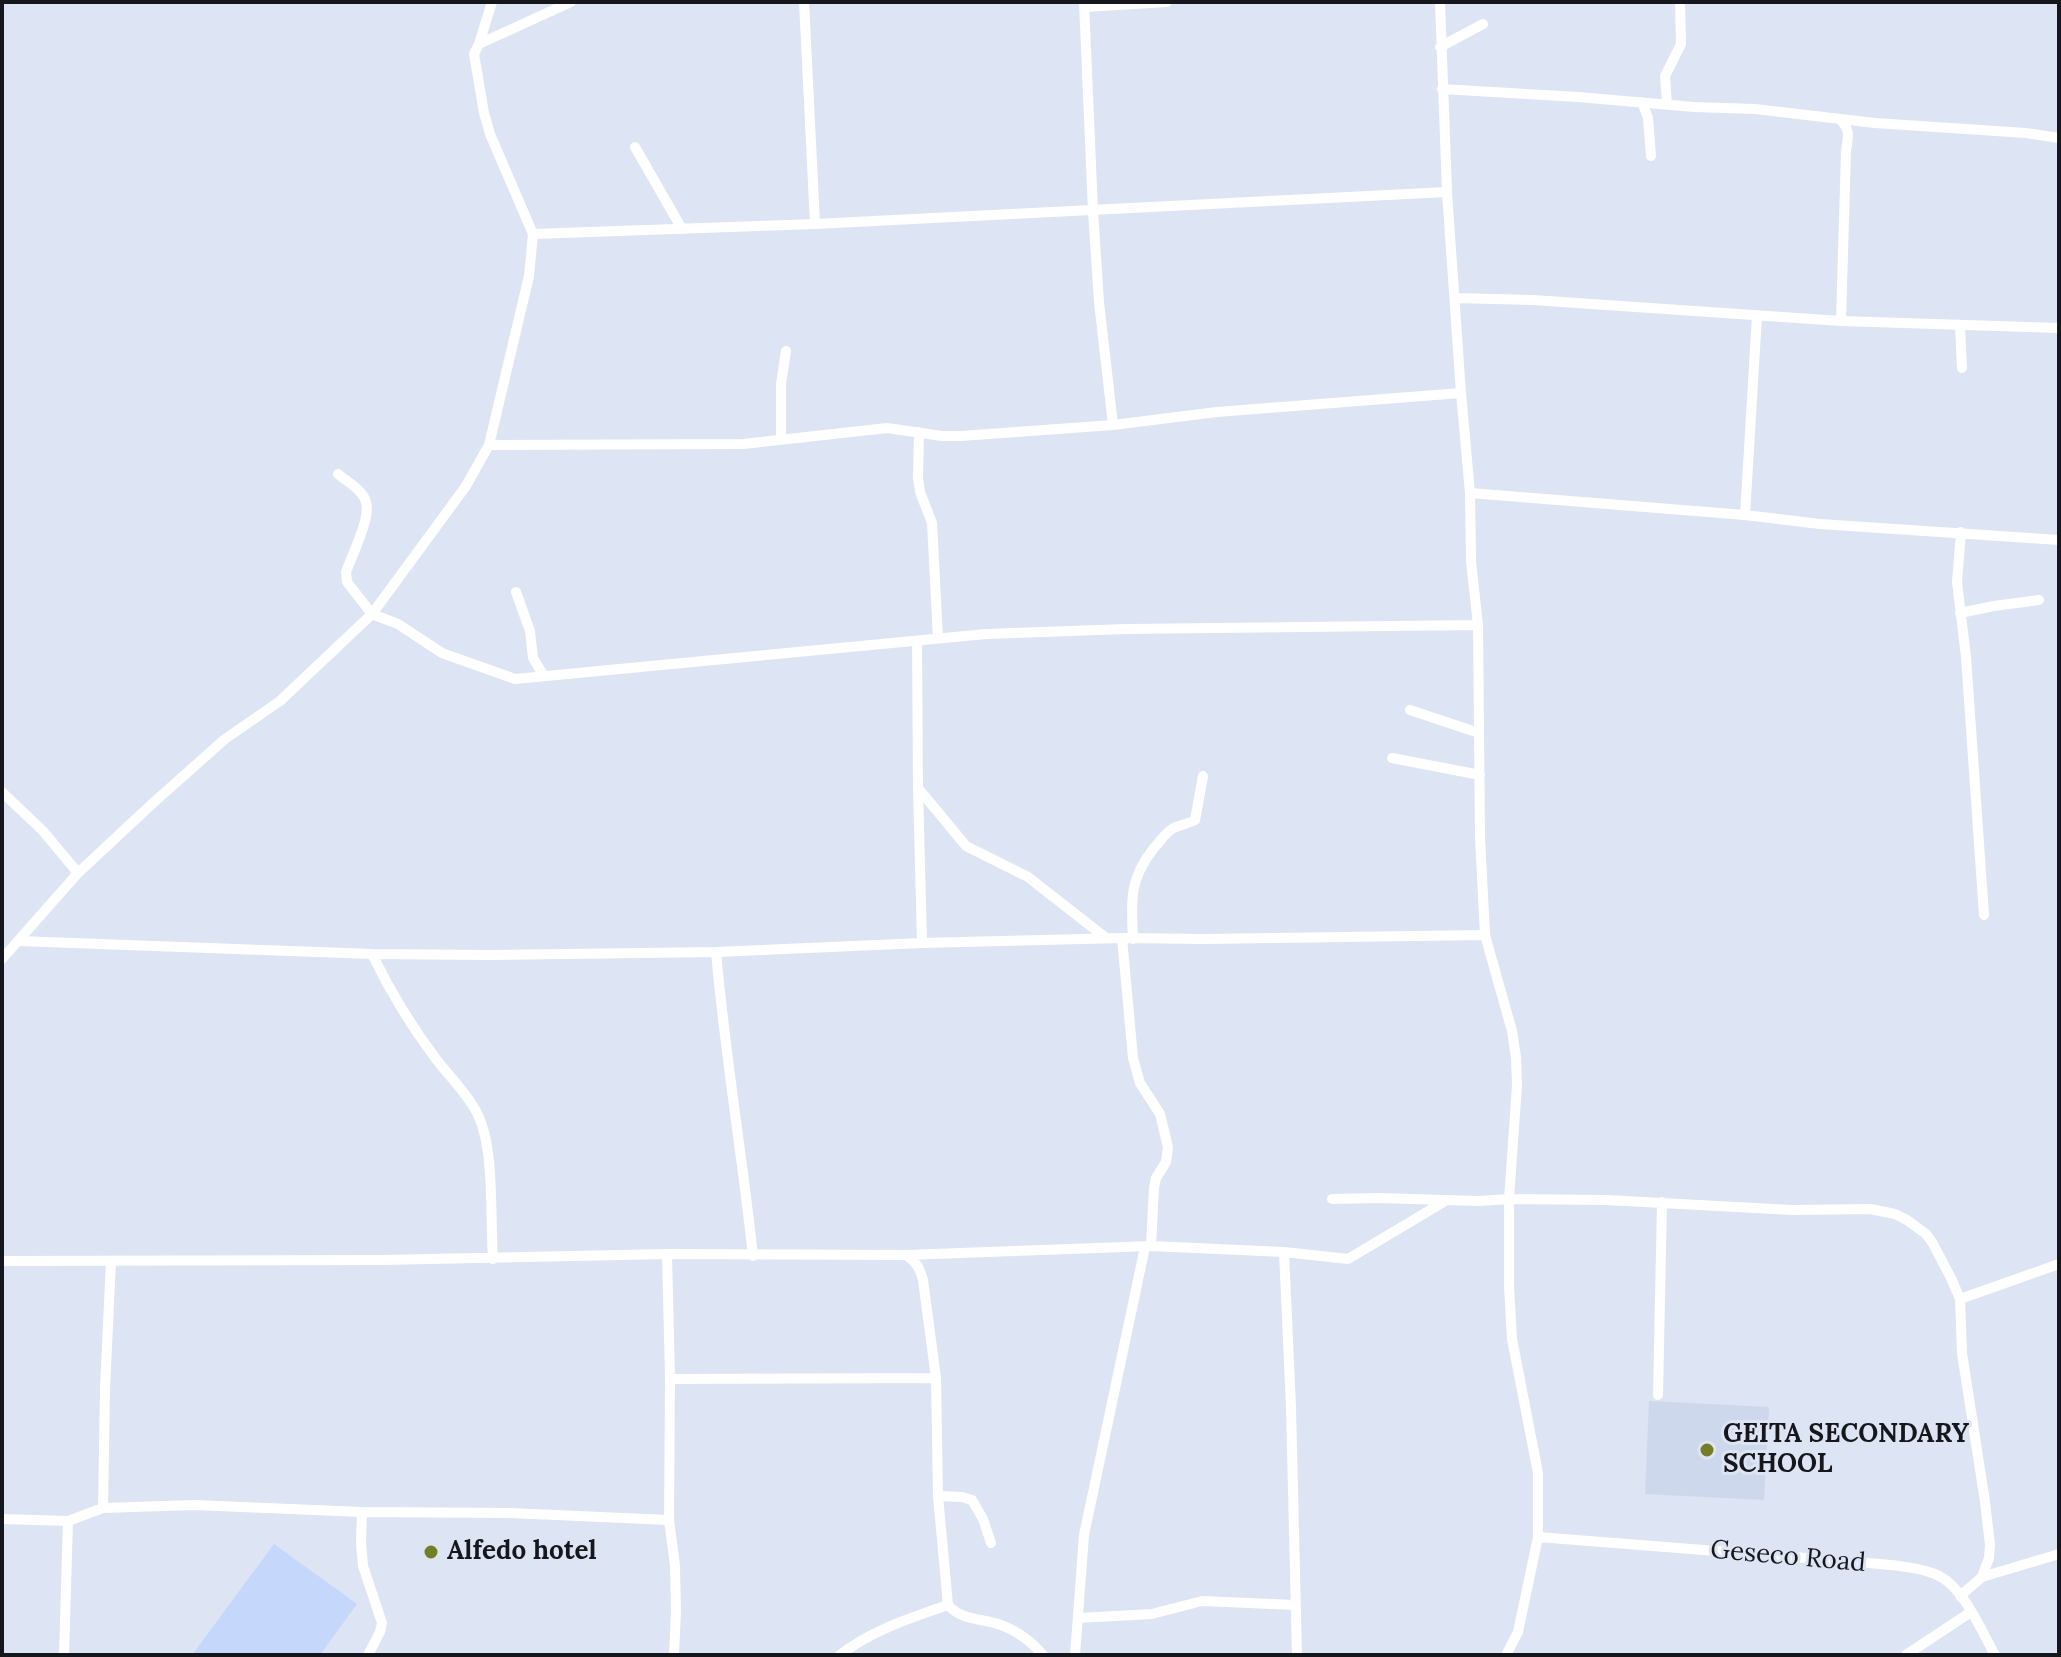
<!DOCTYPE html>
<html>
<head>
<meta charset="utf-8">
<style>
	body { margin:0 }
	#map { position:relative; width:2061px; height:1657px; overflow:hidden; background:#dde4f3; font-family:Lora,serif }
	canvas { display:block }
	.frame { position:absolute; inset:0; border:4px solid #15171c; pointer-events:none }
</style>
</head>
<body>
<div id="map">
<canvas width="2061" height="1657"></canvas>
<div class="frame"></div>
</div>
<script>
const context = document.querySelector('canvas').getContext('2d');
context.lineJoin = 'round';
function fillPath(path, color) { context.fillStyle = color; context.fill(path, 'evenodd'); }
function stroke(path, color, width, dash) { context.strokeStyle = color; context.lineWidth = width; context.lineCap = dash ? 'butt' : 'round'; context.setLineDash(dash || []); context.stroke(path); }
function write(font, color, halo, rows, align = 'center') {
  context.font = font + ' Lora,serif'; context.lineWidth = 6; context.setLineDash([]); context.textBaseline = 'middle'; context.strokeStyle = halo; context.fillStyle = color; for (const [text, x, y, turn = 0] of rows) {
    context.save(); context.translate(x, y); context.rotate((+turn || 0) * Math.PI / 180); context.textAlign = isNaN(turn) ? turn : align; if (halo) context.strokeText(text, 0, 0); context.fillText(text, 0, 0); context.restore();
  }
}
fillPath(new Path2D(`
	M1649,1401L1769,1407L1764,1500L1645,1494Z`), '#cdd8ed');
fillPath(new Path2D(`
	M274,1544L357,1604L320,1655H192Z`), '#c5d7fa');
stroke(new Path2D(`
	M804,2L815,224
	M1084,2L1093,211L1099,302L1113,425
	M1440,2L1447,192L1461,393L1470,493L1471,561L1478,625L1480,837L1485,935L1512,1031L1516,1057L1517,1085L1509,1199V1286L1512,1339L1538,1473V1537L1518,1632L1506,1655
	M1085,7L1167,2
	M479,44L492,2
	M1440,47L1483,24
	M1442,89L1578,97L1694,107L1755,109L1875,123L2026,133L2059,138
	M1642,102L1648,118L1651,156
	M1667,104L1665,76L1681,44L1680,2
	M1840,119C1851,131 1848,136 1846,151L1841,321
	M635,147L682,229
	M533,234L815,224L1447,192
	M1455,298L1533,300L1841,321L2059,328
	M1960,326L1962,368
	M919,432L918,478L920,492L932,523L938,638
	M781,439V384L786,351
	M489,445L743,444L887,428L942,436H961L1113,425L1217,412L1461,393
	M338,474C346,481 363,490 366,502C371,518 352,555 346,572L347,582L372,614L398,624L442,653L515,679L986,634L1127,629L1478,625
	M1470,493L1745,515L1820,524L2059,540
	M1745,515L1757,316
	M1961,532L1957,582L1966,657L1984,915
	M516,592L530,631L533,658L544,676
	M1960,613L1994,606L2039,600
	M917,641L918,788L922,943
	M1410,710L1479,733
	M1392,758L1480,775
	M918,788L966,846L1028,877L1106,938
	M2,792L43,831L78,873
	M1122,938L1133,1058L1140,1083L1160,1114L1168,1147L1166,1162L1156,1178L1154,1188L1151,1246
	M1133,939C1131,901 1129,879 1154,848C1160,842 1165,833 1172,829C1179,825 1188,824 1195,820L1203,776
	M18,941L372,954L489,955L716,952L922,943L1122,938L1204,939L1485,935
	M716,952C725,1054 742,1154 753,1256
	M372,954C390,991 411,1026 436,1059C449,1076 467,1093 477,1113C495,1147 490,1219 493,1259
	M2,959L78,873L153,803L225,739L280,701L372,614L466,486L489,445L529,276L533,234L490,134L484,113L474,54L479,44L571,2
	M1332,1199L1378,1198L1478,1201L1509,1199L1606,1200L1792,1210L1870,1209L1895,1214L1907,1220L1926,1234L1932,1242L1951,1278L1960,1299L1962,1353L1985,1502L1990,1545L1989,1558L1982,1577L1960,1596
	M1284,1252L1291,1408L1297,1655
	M667,1254L670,1379L669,1520L675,1566L676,1611L674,1655
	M906,1255L1151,1246L1284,1252L1348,1259L1447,1200
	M2,1261L383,1260L667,1254L906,1255C916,1262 920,1268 923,1280L936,1378L938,1496L948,1605C962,1621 982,1618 1001,1625C1017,1631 1032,1642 1043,1655
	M1960,1299L2059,1264
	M670,1379L936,1378
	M1658,1395L1662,1202
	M938,1496L962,1497L972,1500L983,1519L991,1543
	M103,1508L105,1388L111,1261
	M362,1512L361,1543L363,1566L382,1623L380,1632L368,1655
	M2,1519L68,1521L103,1508L194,1505L362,1512L510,1513L669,1520
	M1538,1537C1635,1544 1733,1552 1831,1560C1857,1563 1917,1564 1939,1576C1964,1588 1982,1632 1995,1655
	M1982,1577L2059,1554
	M1078,1618L1152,1614L1202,1601L1295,1605
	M64,1655L68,1521
	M840,1655C872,1630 911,1618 948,1605
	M1075,1655L1084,1535L1145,1247
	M1906,1655L1971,1612`), '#fff', 10);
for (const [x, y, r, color] of [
	[1707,1450,8,"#767d27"],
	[431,1552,8,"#767d27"]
]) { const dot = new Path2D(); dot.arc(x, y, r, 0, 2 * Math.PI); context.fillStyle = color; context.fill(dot); stroke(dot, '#dde4f3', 3); }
write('bold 26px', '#15171c', '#dde4f3', [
	["GEITA SECONDARY",1723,1435],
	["SCHOOL",1723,1465],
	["Alfedo hotel",447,1552]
], 'left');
write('26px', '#15171c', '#dde4f3', [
	["Geseco Road",1788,1557,5]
]);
</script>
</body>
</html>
